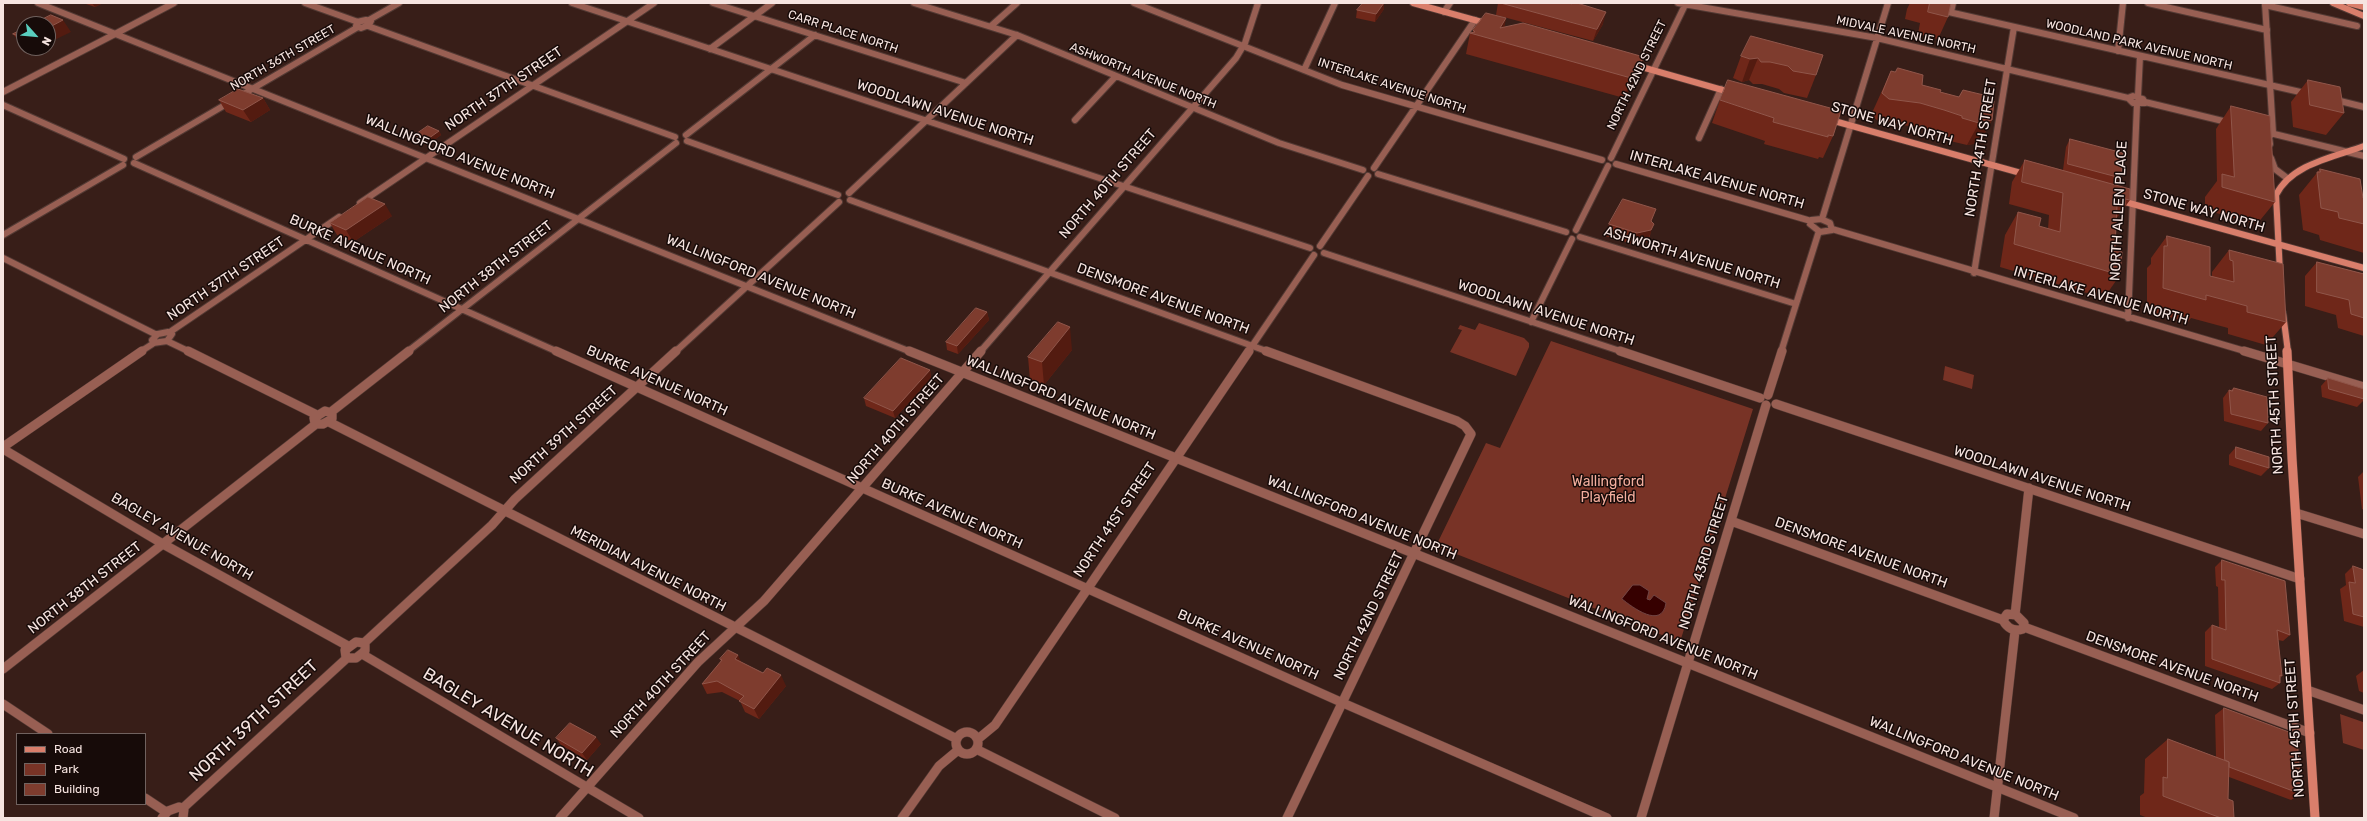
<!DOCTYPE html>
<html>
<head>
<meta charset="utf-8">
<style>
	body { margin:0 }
	#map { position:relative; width:2367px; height:821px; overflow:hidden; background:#381e18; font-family:Rubik,sans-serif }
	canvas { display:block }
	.frame { position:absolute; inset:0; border:4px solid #f6e4e0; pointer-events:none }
	.legend { position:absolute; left:16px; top:733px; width:130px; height:72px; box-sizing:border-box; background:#170b09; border:1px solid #70625f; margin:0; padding:5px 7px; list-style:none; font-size:12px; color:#f6e4e0 }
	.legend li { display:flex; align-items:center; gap:8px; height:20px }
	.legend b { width:20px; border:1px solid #70625f }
	.north { position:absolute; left:16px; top:16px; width:40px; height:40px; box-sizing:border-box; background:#170b09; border:1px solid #70625f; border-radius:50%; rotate:117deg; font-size:11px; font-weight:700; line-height:16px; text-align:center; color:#f6e4e0 }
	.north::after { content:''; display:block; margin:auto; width:14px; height:18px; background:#59cebe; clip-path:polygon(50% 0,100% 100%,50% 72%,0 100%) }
</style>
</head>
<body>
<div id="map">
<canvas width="2367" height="821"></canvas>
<div class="frame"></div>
<ul class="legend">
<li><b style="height:5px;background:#d97e6b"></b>Road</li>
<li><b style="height:11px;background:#783326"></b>Park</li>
<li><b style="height:11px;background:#7e3c2e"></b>Building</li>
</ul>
<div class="north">N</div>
</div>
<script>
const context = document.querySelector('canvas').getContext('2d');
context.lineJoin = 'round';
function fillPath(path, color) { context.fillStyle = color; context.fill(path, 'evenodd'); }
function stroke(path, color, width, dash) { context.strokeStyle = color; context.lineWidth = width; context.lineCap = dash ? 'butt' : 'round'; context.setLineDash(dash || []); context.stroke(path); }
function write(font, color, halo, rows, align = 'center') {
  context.font = font + ' Rubik,sans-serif'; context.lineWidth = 3; context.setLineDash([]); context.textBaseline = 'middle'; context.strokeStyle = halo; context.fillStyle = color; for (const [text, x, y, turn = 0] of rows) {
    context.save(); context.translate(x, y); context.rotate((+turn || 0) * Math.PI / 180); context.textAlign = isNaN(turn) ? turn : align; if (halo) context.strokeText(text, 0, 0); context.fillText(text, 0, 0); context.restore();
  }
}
fillPath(new Path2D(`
	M1479,323L1524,338L1529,343V347L1516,376L1450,352L1462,330L1458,329L1460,325L1475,330Z
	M1551,341L1753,409L1680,642L1436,546L1486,443L1500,448Z
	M1945,366L1974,375L1972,389L1943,380Z
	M2340,714L2363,722L2364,750L2343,743Z`), '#783326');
const water = new Path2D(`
	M1633,585H1640L1649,591L1647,599L1650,600L1654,595L1666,603C1662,630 1632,607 1622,599Z`);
fillPath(water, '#360000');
stroke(water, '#704443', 1);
const minorFar1 = new Path2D(`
	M305,3L358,22
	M572,3L1310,248
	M713,3L966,83
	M914,3L1017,35L1279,143L1363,170
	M1134,3L1342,85L1602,160
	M1678,3L1877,38L2128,98
	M2148,3L2267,30
	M2265,5L2357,26
	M1940,10L2309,94
	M1444,12L1450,3
	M1951,12L1953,3
	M366,20L371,21L369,25L361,28L356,26L357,22Z
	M369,20L399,3
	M368,26L675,137
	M991,26L1017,3
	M710,49L772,3
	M2118,51L2123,3
	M1304,70L1335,3
	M3,92L115,34
	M2133,96L2143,99L2145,103H2133L2128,98Z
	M2138,96L2140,56
	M2332,99L2364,107
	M2145,102L2231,123
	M3,105L124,159
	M1075,120L1116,76
	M2266,132L2364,156
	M686,135L815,35
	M1699,138L1721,89
	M687,141L838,195
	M136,157L358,27
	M1611,158L1686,3
	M134,163L558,352
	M1616,164L1811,221
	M1374,168L1475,20
	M1378,174L1566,232
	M849,193L1017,35
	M850,200L1269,352
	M360,203L654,3
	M1821,219L1830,223L1832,230L1820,232L1810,224L1812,220Z
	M1822,219L1888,3
	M1832,229L2248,352
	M1576,230L1608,166
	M3,235L123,165
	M1580,237L1796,304
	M1320,246L1368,176
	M1324,253L1623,352
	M3,258L157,335
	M1974,273L2014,27
	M2128,318L2137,104
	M1531,322L1572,239
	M168,332L172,334L167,341L153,343L152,340L158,334Z
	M170,332L339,217
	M167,341L190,352
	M140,352L154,343
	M407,352L676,143
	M675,352L839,202
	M1248,352L1314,255
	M1781,352L1819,231`);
const minor = new Path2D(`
	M188,351L317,415
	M556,351L1343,703L1607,818
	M1266,351L1457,421L1465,426L1471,434L1287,818
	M1620,351L1760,398
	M2244,351L2364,387
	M1768,395L1782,351
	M1776,404L2300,579
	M325,411L332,413V419L323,424H315L314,418Z
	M331,412L409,351
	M329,422L957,739
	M3,447L142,351
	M3,449L163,544L348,646
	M2296,513L2364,534
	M1731,521L2003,620
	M2007,614L2016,615L2024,623L2023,629C2014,632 2007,628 2003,620Z
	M2015,615L2029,488
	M2024,627L2310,733
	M356,642L365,643V651L356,658H346L345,650Z
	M364,643L492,525L515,499L676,351
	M362,654L639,818
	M3,669L316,424
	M2307,690L2364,710
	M3,704L48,734
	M956 743a11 11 0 1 1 22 0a11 11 0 1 1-22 0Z
	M978,739L995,725L1249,351
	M976,749L1115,818
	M145,798L166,812
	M183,808L347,658
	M162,818L168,811L179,807L184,809L183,818
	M902,818L939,766L957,751
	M1641,818L1766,405
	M1994,818L2015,631`);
const tertiaryFar1 = new Path2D(`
	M38,3L911,352
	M2265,3L2273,133L2269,137L2270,144
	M115,34L174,3
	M2271,158L2275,169L2287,178
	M980,352L1236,58L1245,43L1258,3`);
const tertiary = new Path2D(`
	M909,351L2074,818
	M560,818L698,662L764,601L981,351`);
const secondaryFar1 = new Path2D(`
	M1413,3L1489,24
	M2333,3L2364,16
	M2349,3L2364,7
	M1631,64L1733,93
	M1827,119L2028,175
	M2118,200L2364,268
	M2280,273L2276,195C2291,164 2334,157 2364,146
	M2283,313L2288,352`);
const secondary = new Path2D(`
	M2287,351L2292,458L2315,818`);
stroke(minorFar1, '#533a34', 8);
stroke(minor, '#533a34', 10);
stroke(tertiaryFar1, '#533a34', 8);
stroke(tertiary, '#533a34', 10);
stroke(secondaryFar1, '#533a34', 8);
stroke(secondary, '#533a34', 10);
stroke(minorFar1, '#985f53', 6);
stroke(minor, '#985f53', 9);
stroke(tertiaryFar1, '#985f53', 6);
stroke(tertiary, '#985f53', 9);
stroke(secondaryFar1, '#d97e6b', 6);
stroke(secondary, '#d97e6b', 9);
fillPath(new Path2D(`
	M83,3H103L95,7Z
	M1363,3H1384V9L1375,22L1356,18L1357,10Z
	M1498,3H1570L1603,24L1593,41L1496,15Z
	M1910,3H1951L1948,17L1938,39L1918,34L1920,23L1905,19L1907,9Z
	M1506,18L1504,27L1637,78L1624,98L1466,54L1470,33L1473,32V30Z
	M24,29V46L22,45L13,34Z
	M1751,36L1816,75L1807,98L1784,93L1779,89L1762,84H1753L1749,80L1742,82L1733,78L1741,56Z
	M1891,71L1922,85L1940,92L1959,97L1963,90L1991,101L1992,120L1979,143L1967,145L1950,141L1951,138L1933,132L1909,126L1878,121L1871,115Z
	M2308,80L2344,113L2326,135L2293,127L2291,102Z
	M263,98L270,110L251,122L226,112L219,100Z
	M1720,100L1833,136L1823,158L1819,157L1818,159L1764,144L1765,141L1712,123Z
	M2231,106L2275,202L2257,224L2205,210V197L2217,181L2216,129Z
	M439,131L441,135L427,145L414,141L412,137Z
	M2070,139L2121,178L2117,185L2130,200L2116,219L2115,247L2120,275L2104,298L2000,267L2005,235L2018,212L2039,226L2048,229L2049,215L2009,204L2012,182L2025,160L2063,170L2066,147Z
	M2320,169L2364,198V253L2320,240L2319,235L2303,230L2299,195Z
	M392,216L353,242L337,235L330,223Z
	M1652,222L1650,236L1647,242L1633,244L1605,236L1609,224Z
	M2167,236L2210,276H2212V272L2229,250L2286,322L2266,345L2228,334V328L2191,318L2188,322L2147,311V268L2151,264V258Z
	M2317,262L2364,274V336L2338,328L2336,315L2305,306V276Z
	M987,312L989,320L958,354L947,350L946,342Z
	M1072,350L1044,385L1030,380L1028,357Z
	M930,370L931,378L895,418L866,406L864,398Z
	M2328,378L2364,391V400L2357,407L2322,397L2321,386Z
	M2234,388L2268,423L2261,431L2224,421L2223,398L2229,390H2231Z
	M2236,447L2269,468L2261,476L2229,465V455Z
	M2364,471V510L2362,509L2358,477Z
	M2222,560L2290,635L2283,641L2278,640L2282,676L2280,678V683L2272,689L2205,666V632L2212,625L2219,628L2218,587L2216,586L2215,567Z
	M2353,566L2364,570V627L2344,621L2340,589L2346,585L2345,574Z
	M720,659L741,662L786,686L759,719L745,712L740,701L722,692L707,694L702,684L721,662Z
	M2364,670V693L2359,691L2356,676Z
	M2224,708L2301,794L2291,800L2229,777L2228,799L2234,818H2148L2140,815V796L2144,793L2145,759L2168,739L2216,757L2215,715Z
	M556,738L601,744L587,760L561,745Z`), '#6f2719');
fillPath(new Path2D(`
	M92,3H103L95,7Z
	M1384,3V9L1375,22L1376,14Z
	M1606,12L1603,24L1593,41L1597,29Z
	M1506,18L1502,39L1500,28Z
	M63,20L71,32L48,43V28Z
	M32,48H39L34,50Z
	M1644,57L1637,78L1624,98L1631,78Z
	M1758,58L1749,80L1742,82L1750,59Z
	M263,98L270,110L251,122L243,110Z
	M1992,120L1979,143L1967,145L1979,123Z
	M439,131L441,135L427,145L425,141Z
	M385,204L392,216L353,242L346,230Z
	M1656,209L1652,221L1648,230L1654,224L1647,242L1633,244L1637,233L1651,221Z
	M987,312L989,320L958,354L957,346Z
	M1070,327L1072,350L1044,385L1042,362Z
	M930,370L931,378L895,418L893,411Z
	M738,655L743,666L735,659Z
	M781,675L786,686L759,719L754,709Z
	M596,737L601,744L587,760L582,753Z`), '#531b10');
const building = new Path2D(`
	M1363,3H1384L1376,14L1357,10Z
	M1501,3H1570L1572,4V3H1577L1606,12L1597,29Z
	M1930,3H1951L1948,17L1928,12Z
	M1486,13L1506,18L1500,28L1523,23L1644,57L1631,78L1470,33L1475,32L1473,30Z
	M51,15L63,20L48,28V24H33Z
	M24,29V38L13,34Z
	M1751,36L1823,55L1816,75L1793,71L1788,66L1770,62H1761L1758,58L1750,59L1741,56Z
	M1898,68L1923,75L1922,85L1941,90L1940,92L1959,97L1963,90L1992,97L1991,101H1994L1992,120L1979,123L1962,118V116L1944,110L1920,103L1889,99L1882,93L1891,71L1895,72Z
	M1728,80L1841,111L1833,136L1828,135V137L1773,122L1774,118L1720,100Z
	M2308,80L2340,87L2344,113L2310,105Z
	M238,89L263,98L243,110L219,100Z
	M2231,106L2270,116L2275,202L2222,187V174L2234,177Z
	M428,126L439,131L425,141L412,137Z
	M2070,139L2123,153L2121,178L2068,164Z
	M2025,160L2130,189V200L2125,199V205L2118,204L2117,206L2115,247L2116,250L2122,252L2120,275L2014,244L2018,212L2041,218L2039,226L2060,232L2063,193L2022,182Z
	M2320,169L2360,179L2363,198H2364V224L2339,218L2338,212L2321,208L2317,172H2320Z
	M368,197L385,204L346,230L330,223Z
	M1623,199L1656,209L1651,221L1654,224L1651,230L1637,233L1609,224Z
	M2167,236L2210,247V276L2234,282L2233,261L2230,260L2229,250L2283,264L2286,322L2247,312V306L2206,295V300L2163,288L2164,246H2167Z
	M2317,262L2364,274V318L2351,314L2349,300L2317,292Z
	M976,308L987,312L957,346L946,342Z
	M1058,322L1070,327L1042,362L1028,357Z
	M901,358L930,370L893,411L864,398Z
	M2328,378L2364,389V399L2329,389Z
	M2234,388L2267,397L2268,423L2231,414L2229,390L2232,391Z
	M2236,447L2269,457V468L2236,458Z
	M2222,560L2285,581L2290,635L2277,630L2282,676L2280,675V683L2212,659V625L2226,630L2225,580H2222Z
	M2353,566L2364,570V617L2353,614L2349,582L2355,583Z
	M728,650L738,655L735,659L763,673L767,668L781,675L754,709L739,701L744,696L717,681L702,684L722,660L720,659Z
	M2224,708L2297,735L2301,794L2229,767V762L2225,760Z
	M570,723L596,737L582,753L556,738Z
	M2168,739L2229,762L2228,799L2233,801L2234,818H2221L2163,796V777L2167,778Z`);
fillPath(building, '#7e3c2e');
stroke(building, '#90564a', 1);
write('12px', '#f6e4e0', '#170b09', [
	["CARR PLACE NORTH",843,32,18],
	["MIDVALE AVENUE NORTH",1906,35,12],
	["WOODLAND PARK AVENUE NORTH",2139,45,13],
	["NORTH 36TH STREET",283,58,-30],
	["NORTH 42ND STREET",1637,75,-64],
	["ASHWORTH AVENUE NORTH",1143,76,22],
	["INTERLAKE AVENUE NORTH",1392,86,18]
]);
write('14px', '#f6e4e0', '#170b09', [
	["NORTH 37TH STREET",504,89,-34],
	["WOODLAWN AVENUE NORTH",945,113,18],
	["STONE WAY NORTH",1892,124,16],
	["NORTH 44TH STREET",1981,148,-81],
	["WALLINGFORD AVENUE NORTH",460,157,22],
	["INTERLAKE AVENUE NORTH",1717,180,16],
	["NORTH 40TH STREET",1108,184,-49],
	["NORTH ALLEN PLACE",2119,211,-87],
	["STONE WAY NORTH",2204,211,16],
	["BURKE AVENUE NORTH",360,250,24],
	["ASHWORTH AVENUE NORTH",1692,258,17],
	["NORTH 38TH STREET",496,267,-38],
	["WALLINGFORD AVENUE NORTH",761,277,22],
	["NORTH 37TH STREET",226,279,-34],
	["INTERLAKE AVENUE NORTH",2101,296,16],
	["DENSMORE AVENUE NORTH",1163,299,20],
	["WOODLAWN AVENUE NORTH",1546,313,18],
	["BURKE AVENUE NORTH",657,381,24],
	["WALLINGFORD AVENUE NORTH",1061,398,22],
	["NORTH 45TH STREET",2275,405,-93],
	["NORTH 40TH STREET",896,429,-49],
	["NORTH 39TH STREET",564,435,-42],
	["WOODLAWN AVENUE NORTH",2042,479,18],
	["BURKE AVENUE NORTH",952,514,24],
	["WALLINGFORD AVENUE NORTH",1362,518,22],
	["NORTH 41ST STREET",1115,520,-56],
	["BAGLEY AVENUE NORTH",182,537,30],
	["DENSMORE AVENUE NORTH",1861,553,20],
	["NORTH 43RD STREET",1704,562,-73],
	["MERIDIAN AVENUE NORTH",648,569,27],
	["NORTH 38TH STREET",85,588,-38],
	["NORTH 42ND STREET",1369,616,-64],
	["WALLINGFORD AVENUE NORTH",1663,638,22],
	["BURKE AVENUE NORTH",1248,645,24],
	["DENSMORE AVENUE NORTH",2172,667,20],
	["NORTH 40TH STREET",661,685,-47],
	["NORTH 45TH STREET",2295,728,-94],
	["WALLINGFORD AVENUE NORTH",1964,759,22]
]);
write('14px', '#f3ae9e', '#170b09', [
	["Wallingford",1608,482],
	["Playfield",1608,498]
]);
write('17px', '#f6e4e0', '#170b09', [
	["NORTH 39TH STREET",254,721,-43],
	["BAGLEY AVENUE NORTH",508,723,31]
]);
</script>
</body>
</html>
